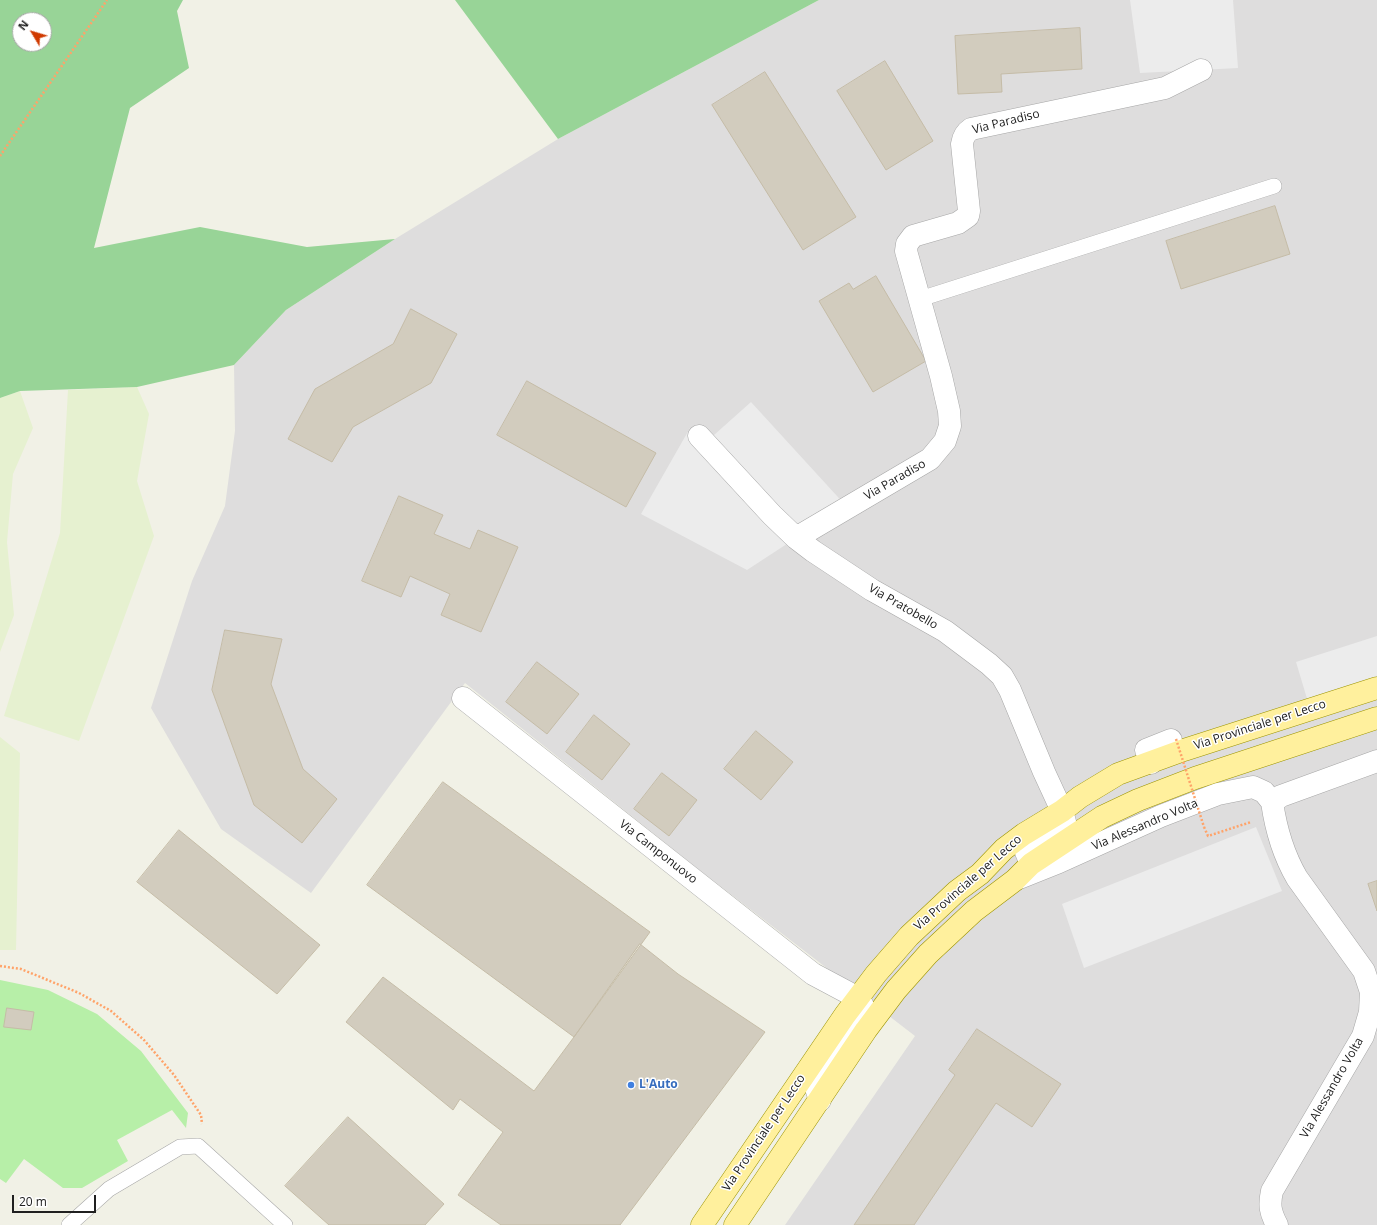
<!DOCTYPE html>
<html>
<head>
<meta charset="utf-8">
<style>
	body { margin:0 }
	#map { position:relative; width:1377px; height:1225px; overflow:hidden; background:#f1f1e6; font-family:"Open Sans",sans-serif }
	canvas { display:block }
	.north { position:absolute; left:12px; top:12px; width:40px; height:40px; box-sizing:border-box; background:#fff; border:1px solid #a6a6a6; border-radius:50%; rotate:308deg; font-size:11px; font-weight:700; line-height:16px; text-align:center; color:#202020 }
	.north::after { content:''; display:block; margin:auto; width:14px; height:18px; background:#d03a00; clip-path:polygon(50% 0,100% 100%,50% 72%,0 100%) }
	.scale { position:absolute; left:12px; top:1195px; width:84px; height:18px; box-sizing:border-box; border:2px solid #202020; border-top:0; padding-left:5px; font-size:12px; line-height:14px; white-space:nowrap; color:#202020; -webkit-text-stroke:3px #fff; paint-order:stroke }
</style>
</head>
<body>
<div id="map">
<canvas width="1377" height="1225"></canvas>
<div class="north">N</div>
<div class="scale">20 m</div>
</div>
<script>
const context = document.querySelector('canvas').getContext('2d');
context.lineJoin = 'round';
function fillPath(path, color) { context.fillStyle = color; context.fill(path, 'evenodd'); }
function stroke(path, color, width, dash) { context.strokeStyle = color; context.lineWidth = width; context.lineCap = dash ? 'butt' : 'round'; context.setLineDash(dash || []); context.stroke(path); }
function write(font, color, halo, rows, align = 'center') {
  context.font = font + ' "Open Sans",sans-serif'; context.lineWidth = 3; context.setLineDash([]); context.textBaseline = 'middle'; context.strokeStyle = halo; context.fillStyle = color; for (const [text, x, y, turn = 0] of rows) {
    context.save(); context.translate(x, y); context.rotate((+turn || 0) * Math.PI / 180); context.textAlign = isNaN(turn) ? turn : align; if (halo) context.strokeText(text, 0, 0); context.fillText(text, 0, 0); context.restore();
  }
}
fillPath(new Path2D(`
	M819,0H1377V1225H785L915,1036L698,869L465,683L311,893L221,829L151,708L192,581L225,506L235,431L234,365L286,310L395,239L558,139Z`), '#dedddd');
fillPath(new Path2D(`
	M137,387L149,414L137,481L154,536L79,741L4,716L60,533L68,390Z
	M20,391L33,428L13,474L7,542L14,615L0,652V398Z
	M0,737L20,753L16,950H0Z`), '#e6f1d0');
fillPath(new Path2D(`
	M0,980L48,990L97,1014L141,1051L188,1113L186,1128L172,1110L117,1140L128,1161L82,1188H63L24,1159L6,1183L0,1179Z`), '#b7efa8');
fillPath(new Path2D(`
	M0,0H183L177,11L189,68L130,108L94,248L200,227L307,247L395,239L286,310L234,365L137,387L20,391L0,398ZM20,20H44V44H20Z
	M455,0H819L558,139Z`), '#98d497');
fillPath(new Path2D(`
	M1130,0H1233L1238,68L1140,73Z
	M751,402L848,508L796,538L747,570L641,514L690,428L705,443Z
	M1377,636V680L1308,702L1296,662Z
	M1256,827L1282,891L1084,968L1062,904Z`), '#ececec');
const building = new Path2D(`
	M1080,28L1082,69L1001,74L1002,92L958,94L955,36Z
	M885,61L933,141L886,170L837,91Z
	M765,72L856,217L803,250L712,105Z
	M1275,206L1290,254L1181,289L1166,241Z
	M876,276L926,361L873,392L819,301L849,283L853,289Z
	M411,309L457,334L431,383L353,427L332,462L288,439L315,389L393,344Z
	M527,381L656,453L626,507L497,435Z
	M399,496L443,515L434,534L470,549L478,530L518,547L481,632L441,615L450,594L410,576L401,597L362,581Z
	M225,630L282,639L271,684L303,769L337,799L302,843L254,805L212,690Z
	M537,662L579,694L547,734L506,702Z
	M594,715L630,744L602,780L566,752Z
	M756,731L793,762L761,800L724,769Z
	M662,773L697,800L669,836L634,809Z
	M443,782L650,932L574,1037L367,885Z
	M179,830L320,945L277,994L137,882Z
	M1377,881V911L1368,884Z
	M640,944L678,974L765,1032L620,1225H501L458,1195L503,1132L460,1099L453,1110L346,1022L383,977L534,1091L574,1037Z
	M7,1008L34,1012L31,1030L4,1027Z
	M977,1029L1061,1084L1032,1127L996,1103L914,1225H854L955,1075L949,1070Z
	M348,1117L444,1204L425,1225H329L285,1186Z`);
fillPath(building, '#d2ccbe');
stroke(building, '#c5bca7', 1);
const service = new Path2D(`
	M920,299L1274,186
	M69,1225L109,1189L180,1147L198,1146L285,1225`);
const pedestrian = new Path2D(`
	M1151,763L1146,750L1171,740`);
const minor = new Path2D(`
	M699,436L772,515L796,538L813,551L872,590L945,631L989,664L1002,676L1010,690L1044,772L1062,811L1065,822C1050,834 1039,836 1026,852L1031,864
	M796,538L930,459L945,441L950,426L949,411L941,376L906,251L907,244L913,236L958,223L968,216L969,211L962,144C963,137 965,133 971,129L1165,88L1201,70
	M463,698L813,974L858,998L863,1006V1010L862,1015L818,1080L816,1088L820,1100
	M1272,802C1276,830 1283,854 1297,878L1364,971L1371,992L1370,1012L1363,1036L1272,1191C1269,1205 1270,1212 1277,1225
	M1019,878L1059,862L1161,816L1218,794L1253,787L1264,792L1272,802L1281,796L1377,761`);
const primary = new Path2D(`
	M702,1225L845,1015L876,974L909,936L957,891L980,874L1004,849L1024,834L1062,811L1080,797L1118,774L1184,750L1377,688
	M735,1225L866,1030L896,990L928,954L974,911L1015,880L1031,864L1102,817L1138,800L1195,778L1377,718`);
stroke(service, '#a7a7a7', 16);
stroke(pedestrian, '#a7a7a7', 23);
stroke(minor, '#a7a7a7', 23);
stroke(primary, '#9c9400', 23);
stroke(new Path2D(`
	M0,156L107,0
	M1204,827L1208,836L1251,822
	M0,966L21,969L79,993L111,1011L144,1040L174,1075L201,1115L202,1124`), '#ffa369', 2.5, [2, 2]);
stroke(service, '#fff', 15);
stroke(pedestrian, '#fff', 22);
stroke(minor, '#fff', 22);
stroke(primary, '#fff09d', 22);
stroke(new Path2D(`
	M1176,739L1204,827`), '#ffa369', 2.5, [2, 2]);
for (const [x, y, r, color] of [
	[631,1085,4,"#3f7fe0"]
]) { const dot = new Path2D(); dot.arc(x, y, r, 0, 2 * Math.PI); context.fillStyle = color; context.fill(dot); stroke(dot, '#fff', 1.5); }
write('12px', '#202020', '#fff', [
	["Via Paradiso",1006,122,-14],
	["Via Paradiso",895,480,-30],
	["Via Pratobello",903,607,30],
	["Via Provinciale per Lecco",1260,725,-18],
	["Via Alessandro Volta",1145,825,-23],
	["Via Camponuovo",658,852,38],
	["Via Provinciale per Lecco",968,883,-41],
	["Via Alessandro Volta",1332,1088,-60],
	["Via Provinciale per Lecco",764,1133,-56]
]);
write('bold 12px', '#366cbe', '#fff', [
	["L'Auto",639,1085]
], 'left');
</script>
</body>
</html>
